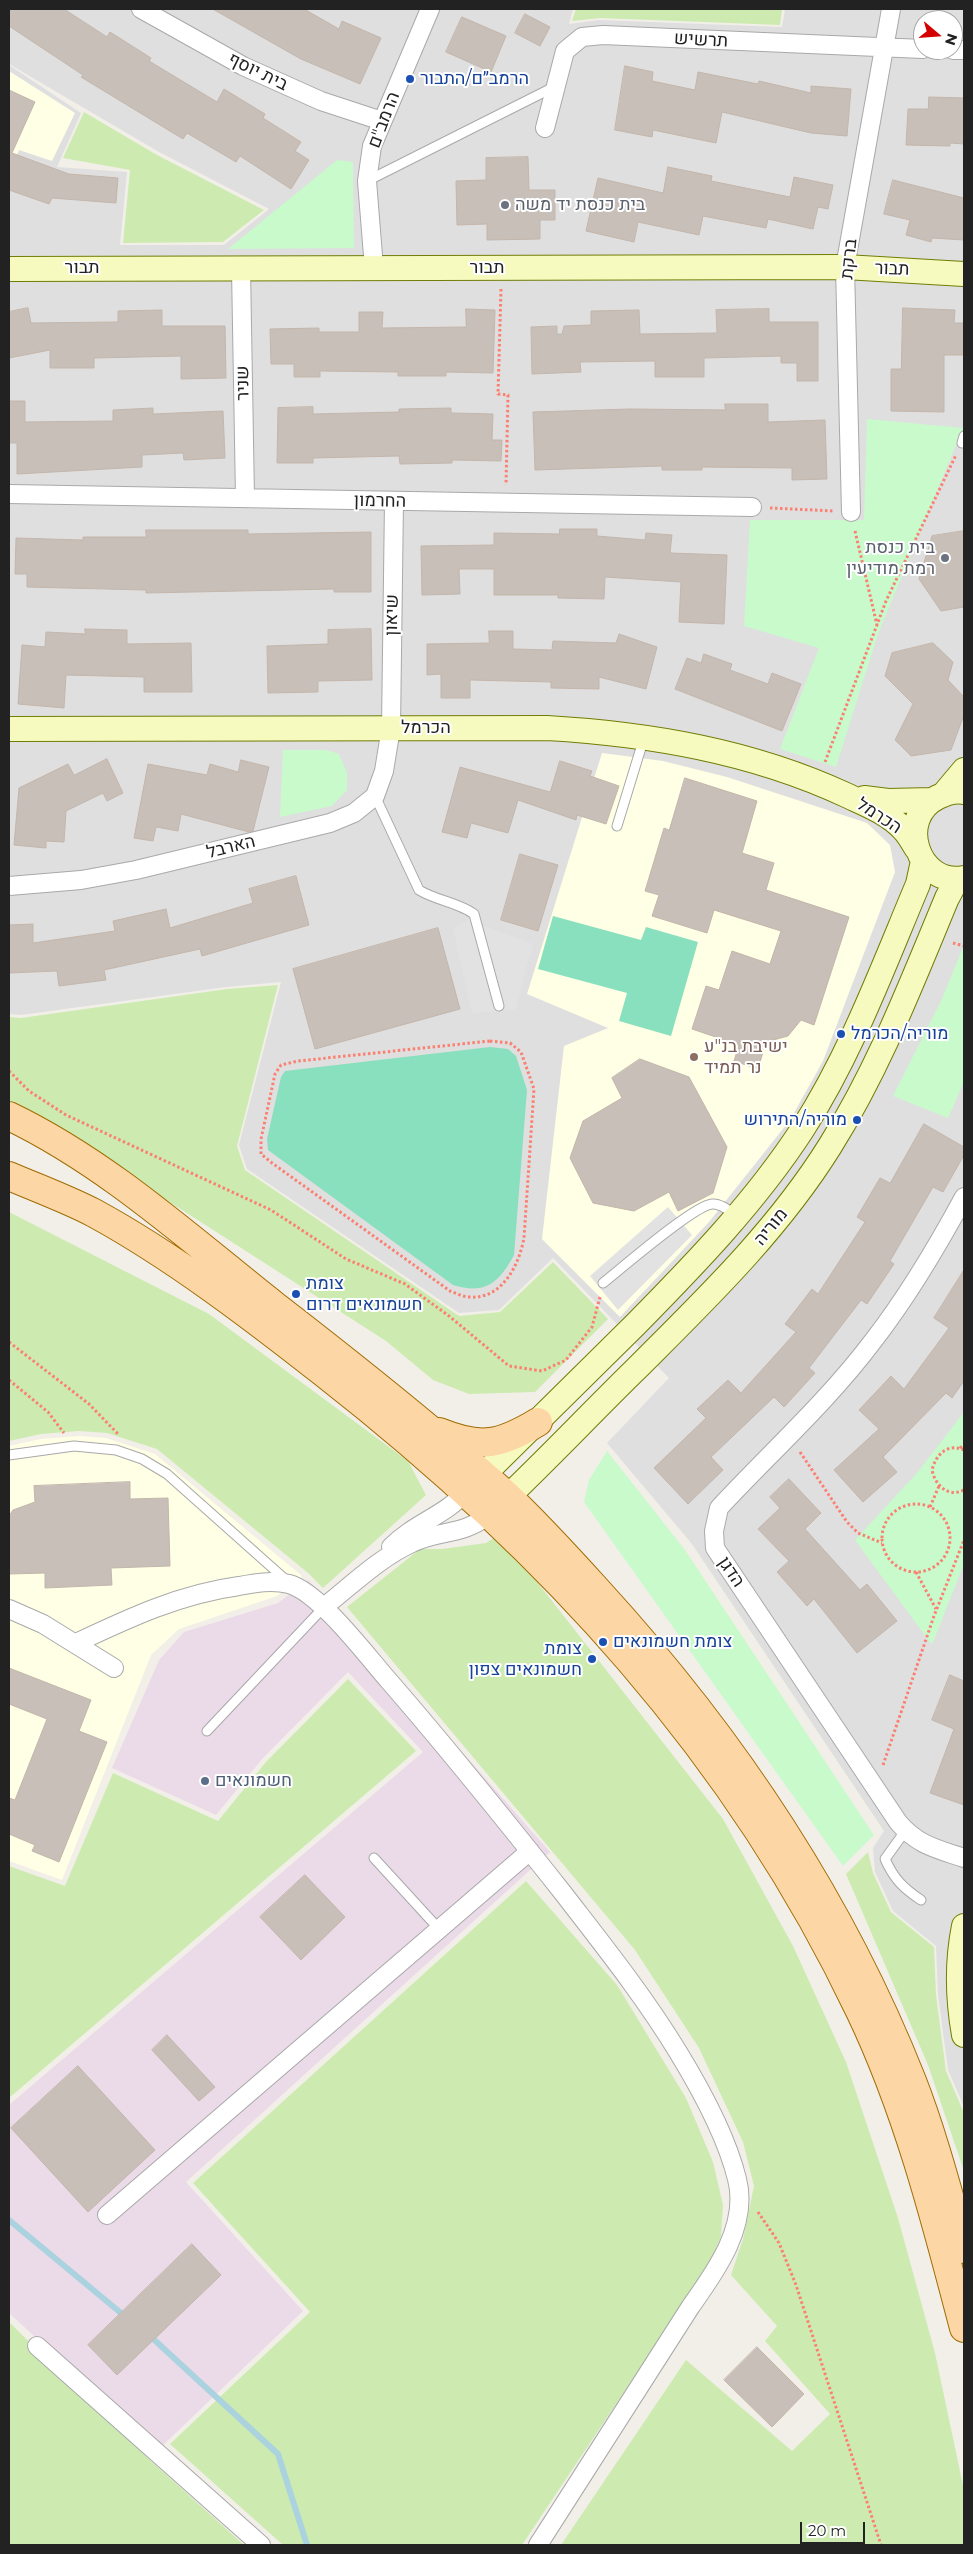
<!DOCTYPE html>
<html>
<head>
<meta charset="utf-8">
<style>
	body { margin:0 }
	#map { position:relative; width:973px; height:2554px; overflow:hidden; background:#f2efe9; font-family:Montserrat,sans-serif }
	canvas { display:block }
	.frame { position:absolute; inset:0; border:10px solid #222; pointer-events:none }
	.north { position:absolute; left:913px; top:10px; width:50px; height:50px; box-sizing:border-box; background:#fff; border:1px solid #a7a7a7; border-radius:50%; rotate:108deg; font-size:14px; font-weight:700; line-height:20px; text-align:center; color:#222 }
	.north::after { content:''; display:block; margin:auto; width:18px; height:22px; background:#d40000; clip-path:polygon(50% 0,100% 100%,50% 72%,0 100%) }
	.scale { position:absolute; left:800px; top:2522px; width:65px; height:22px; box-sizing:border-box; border:2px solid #222; border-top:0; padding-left:6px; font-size:15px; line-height:18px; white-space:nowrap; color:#222; -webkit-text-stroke:4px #fff; paint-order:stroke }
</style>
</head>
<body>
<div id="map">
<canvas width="973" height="2554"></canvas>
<div class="frame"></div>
<div class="north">N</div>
<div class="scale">20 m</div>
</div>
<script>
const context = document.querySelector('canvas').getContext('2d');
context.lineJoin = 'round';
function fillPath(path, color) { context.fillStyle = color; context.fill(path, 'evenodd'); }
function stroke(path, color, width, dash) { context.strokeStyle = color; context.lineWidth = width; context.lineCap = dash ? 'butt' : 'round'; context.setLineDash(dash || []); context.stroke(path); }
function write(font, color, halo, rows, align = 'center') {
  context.font = font + ' Montserrat,Heebo,sans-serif'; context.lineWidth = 4; context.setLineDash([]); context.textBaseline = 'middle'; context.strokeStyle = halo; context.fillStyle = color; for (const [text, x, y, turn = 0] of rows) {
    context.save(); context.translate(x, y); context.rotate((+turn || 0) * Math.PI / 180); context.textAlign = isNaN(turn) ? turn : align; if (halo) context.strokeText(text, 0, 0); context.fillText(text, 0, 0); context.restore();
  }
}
fillPath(new Path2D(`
	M9,9H573L569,24L599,20L782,27L785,9H964V2107L948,2070L938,1995L936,1946L893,1911L875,1872L873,1848L884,1831L692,1544L607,1443L669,1378L553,1258L499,1310L459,1313L247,1169L239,1145L281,982L226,987L21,1015L9,1014V65L81,113L57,167L127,172L120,245H224L269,209L159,152L9,64ZM923,20H953V50H923Z`), '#e0dfdf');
fillPath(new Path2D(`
	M308,1580L341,1614L550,1852L186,2182L303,2311L158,2450L9,2313V2105L423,1752L348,1672L262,1759L216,1815L112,1768L159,1660L184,1632L278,1603Z`), '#ebdbe8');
fillPath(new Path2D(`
	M9,71L75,113L52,161L19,150L9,173Z
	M602,753L663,761L727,777L867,823L890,845L895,872L823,1061L790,1120L709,1222L620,1317L542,1239L564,1046L608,1028L527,994Z
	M79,1436L106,1438L155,1454L302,1576L277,1596L179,1629L151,1655L62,1880L9,1861V1446L41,1439Z`), '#ffffe5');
fillPath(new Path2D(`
	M576,9H782L780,25L600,18L572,21Z
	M84,112L157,155L264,210L223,242L123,243L130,170L63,158Z
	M278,985L237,1146L245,1170L459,1316L500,1312L553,1262L608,1319L535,1392L469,1394L433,1380L386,1341L98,1156L9,1109V1017L21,1018L227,989Z
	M9,1212L209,1314L408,1461L426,1495L323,1588L308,1573L157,1449L107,1433L79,1431L41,1434L9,1441Z
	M495,1537L523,1564L723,1819L793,1946L846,2062L898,2218L935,2353L964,2490V2545H561L686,2360L792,2451L830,2414L765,2341L777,2326L731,2275L743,2239L754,2186L743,2142L699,2048L635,1950L347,1607L420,1549H442L486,1543Z
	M348,1679L416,1751L9,2098V1866L65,1886L113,1773L218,1821L266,1762Z
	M868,1852L873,1873L891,1912L934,1947L936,1995L946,2071L964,2113V2171L928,2065L846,1874Z
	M526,1881L617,1985L686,2098L713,2162L723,2205L721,2236L710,2263L522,2545H283L170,2444L310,2312L193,2183Z
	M9,2322L152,2462L244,2545H9Z`), '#cdebb0');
fillPath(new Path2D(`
	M337,160L353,162L354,248L228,249Z
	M867,419L963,428L878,634L836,767L780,749L819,648L744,626L750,520H864Z
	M283,750H326L339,754L347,773V790L332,806L280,817Z
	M964,945V1082L948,1118L893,1096L941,1001Z
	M964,1412V1564L932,1645L855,1540L917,1473Z
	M607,1451L685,1550L874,1835L843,1866L584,1502L589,1480Z`), '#c8facc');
fillPath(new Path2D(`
	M553,916L641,940L646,927L698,942L671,1036L619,1021L627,993L538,969Z
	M490,1047L508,1049L516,1056L527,1090L514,1255C499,1283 485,1295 453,1285L268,1150L267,1139L281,1077L285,1071Z`), '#88e0be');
fillPath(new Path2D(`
	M468,920L533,944L515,1010L472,1013L453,928Z
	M668,1207L692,1235L618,1310L590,1276Z`), '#e2e2e2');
stroke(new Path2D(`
	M9,2220L127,2318
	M149,2335L278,2454L307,2545`), '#aad3df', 6);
const building = new Path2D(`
	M9,9H64L107,37L110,32L151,58L149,61L217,102L224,89L265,114L263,118L301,142L295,151L309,160L291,189L240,156L236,162L187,133L183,139L81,77L83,75L9,26Z
	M213,9H304L339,29L342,21L381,38L360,84L301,59Z
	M525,14L550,27L540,46L515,33Z
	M462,17L506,36L491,72L446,52Z
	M625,66L653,72L652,81L695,90L698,72L758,84L759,81L811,93V86L851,89L847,136L811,133L722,112L716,143L653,130L652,137L615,130Z
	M9,90L35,102L12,153L69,174L118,178L116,203L52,198L49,204L9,190Z
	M929,97L964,98V144L950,143V146L906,145L908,109H928Z
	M528,157L529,190H555V220H540V239L487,240V224L457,225L456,181L486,180V158Z
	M668,167L712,176L711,181L790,197L794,177L833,185L828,209L818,207L813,229L768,219L766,228L703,216L699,235L638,222L634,242L586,231L598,178L663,193Z
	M893,180L964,198V240L932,238L931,242L906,235L910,220L884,214Z
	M28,308L31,323L118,322V311L162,310V326H225L226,378L181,379V356L94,358V368H50V350L9,358V312Z
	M903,308L955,310L954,323H964V355H944V412L891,411V369H901Z
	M466,309L495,310L493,373L446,372V376H398V372L320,371V377H294V364H271L270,329L319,328V332H359V312H383L382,328L466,327Z
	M769,309V322H818V381H797V363H781V356L704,358V377H655V361L580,362L581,372L532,374L531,327L557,326V334H562L564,326L591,325V311L639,310L640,334L717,333L716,310Z
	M9,401H25V422L113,421V410L153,408V414L223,411L225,458L184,460L183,453L142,455V467L17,474V443H9Z
	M725,404H768V422L825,420L827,479L792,480V468L702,467V470H662V466L535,470L533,412L630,409L725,410Z
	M313,407V414L399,412V409L451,408V413L493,414L492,440H502L501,461L452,460V463L400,464L399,456L313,458V463H277L278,408Z
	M560,529H597V536L645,540L646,533L672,535L670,553L727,555L724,624L679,622L681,582L605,577L604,599L558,598V595H494V569H459L460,594L422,595L421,546L494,545V533L559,534Z
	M146,530H248V534L371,532V592H334V589L146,593V590L27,587V574H15L16,538L83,540V537H146Z
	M964,531V607L941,611L919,579L932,536Z
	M85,629L127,630V644L191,643L192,692H144V677L66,675L64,708L18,704L22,645L45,647L46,632L85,634Z
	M371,629L372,680L318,681V692L268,693L267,646L328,644V630Z
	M489,631H513V649L552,650L553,641L616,643L619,634L657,647L646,689L599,677V689L551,688V682L470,680V698H441V674L427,675V644L489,643Z
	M933,643L953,662L948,680L964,697V715L951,750L911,756L895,740L913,704L885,676L892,653Z
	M704,654L732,664L730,670L768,684L772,673L801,684L782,731L675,689L687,658L701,663Z
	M107,759L123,793L107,801L103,793L66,811L64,842L46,841V848L14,845L19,788L68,764L74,775Z
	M241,760L269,767L253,831L249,832L181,814L178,831L156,827L153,841L134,838L148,764L207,775L210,764L238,772Z
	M560,761L592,771L590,776L619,786L606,824L577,815L576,820L518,800L508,833L471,823L467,838L442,832L460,767L550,792Z
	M685,778L757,801L742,853L774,863L766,890L849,917L814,1025L801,1020L788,1036L766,1042L758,1069L734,1061L739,1045L692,1029L706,986L719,990L732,951L770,964L781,931L714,910L707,933L652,916L659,895L645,891L664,828L669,830Z
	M520,854L558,865L538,931L501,920Z
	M296,876L309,925L202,956L200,949L104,970L106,980L59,986L57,971L9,973V925L33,924V943L115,931L113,921L166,909L170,928L253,903L249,889Z
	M438,928L460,1009L315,1049L293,969Z
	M640,1059L689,1077L727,1147L713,1193L678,1211L669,1192L634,1211L593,1203L570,1158L583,1121L622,1098L612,1078Z
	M924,1124L964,1147V1155L943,1192L933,1187L890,1261L894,1264L867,1304L861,1300L809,1368L815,1373L784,1407L774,1397L711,1457L723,1470L688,1504L654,1468L706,1418L697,1409L728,1380L741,1393L796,1332L785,1324L812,1289L818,1294L865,1222L857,1217L880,1178L890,1183Z
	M964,1270V1381L952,1398L946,1393L883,1457L897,1472L863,1502L834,1470L879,1429L859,1410L891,1376L904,1389L949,1328L934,1318Z
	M789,1479L821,1513L805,1529L860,1590L867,1584L897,1621L857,1653L814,1599L807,1606L777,1572L789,1561L758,1529L780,1508L770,1497Z
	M130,1482V1499L168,1498L170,1566L111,1568L112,1585L45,1588V1573L9,1574V1516L13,1510L35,1502L34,1486Z
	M9,1668L91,1700L79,1731L107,1742L59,1862L32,1851L35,1845L9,1834V1798L15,1800L47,1719L9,1704Z
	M950,1675L964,1681V1805L930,1793L954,1729L932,1720Z
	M305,1875L345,1917L301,1960L260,1917Z
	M167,2035L215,2087L199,2101L152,2050Z
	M78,2066L155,2150L88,2212L11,2128Z
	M192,2244L221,2275L117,2375L88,2345Z
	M757,2347L804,2394L772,2427L724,2380Z`);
fillPath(building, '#c7bfb8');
stroke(building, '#c4b6ab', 1);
const lane = new Path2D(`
	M367,181L556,86
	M962,443L964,436
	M375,796L419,890C437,901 457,902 474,914L499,1006
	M617,826L644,738
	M603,1283C622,1268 693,1206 712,1204C720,1203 730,1211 736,1215
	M9,1455L74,1446L116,1450L142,1459L167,1474L286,1580
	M207,1731L324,1607
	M906,1830L885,1859C894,1879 903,1888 921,1900
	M374,1858L439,1929`);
const street = new Path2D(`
	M141,9L243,66L321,101L382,121
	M953,50H964
	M545,128L565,51L582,37L603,35L923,49
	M241,268L245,498
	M374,268L367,181L372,146L430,9
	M9,494L752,507
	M851,512L845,267L891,9
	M9,886L81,880L136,870L330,823L354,813L375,796L384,771L391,728L394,501
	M964,1197C937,1247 908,1296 873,1341C828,1401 770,1453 719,1508L714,1531L715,1548L898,1822C917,1845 937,1849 964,1858
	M391,1547C413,1524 444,1516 466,1492
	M324,1607C352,1585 379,1558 412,1543C441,1529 461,1537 490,1514
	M9,1609L43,1624L114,1668
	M76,1643C129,1618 180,1594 239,1586C255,1583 272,1580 289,1584C319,1592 367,1656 389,1681C449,1750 506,1821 563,1893C603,1945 644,1996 678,2052C700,2088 727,2138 737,2179C749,2225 716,2271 691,2306L538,2545
	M107,2215L530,1851
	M37,2346L261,2545`);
const secondary = new Path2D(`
	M9,269L845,267L964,274
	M9,729L547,728C649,734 751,751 846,795C865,804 889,813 904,830C909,835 913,843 917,849
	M964,792C955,790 946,793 938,797C895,818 918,887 964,878
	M943,795L964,770
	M864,798L888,801L932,800
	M470,1488C525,1433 581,1379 636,1324C696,1263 755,1202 802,1130C851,1054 883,967 918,884L923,861
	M495,1509C543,1464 588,1416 635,1370C705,1300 777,1231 830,1146C879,1068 912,982 947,898L954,885L964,880
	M964,1926C957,1961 958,2001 964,2035`);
const primary = new Path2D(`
	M9,1116C107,1163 190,1239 275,1306C354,1367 432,1429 506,1495C537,1524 567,1557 596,1589C728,1733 840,1899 912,2081C933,2135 948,2193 964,2249
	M9,1176C37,1188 67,1199 94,1213C173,1256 254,1318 324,1373C548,1548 737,1752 860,2011C908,2111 936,2221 964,2328
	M439,1432C481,1449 500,1445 538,1422`);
stroke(lane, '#a9a9a9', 11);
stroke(street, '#a9a9a9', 20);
stroke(secondary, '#707d05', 26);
stroke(primary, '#a06b00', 30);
stroke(new Path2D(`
	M501,289L498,394L508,395L506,485
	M770,508L834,511
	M855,531L877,625
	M825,762L886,601L956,455
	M953,943L964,946
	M490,1041L510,1043L521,1052L534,1089L524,1238C519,1265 502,1300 469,1297C463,1297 456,1293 450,1291L272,1163L261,1154V1139L275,1074L281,1065L298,1061Z
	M9,1071L29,1091L66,1115L271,1210L346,1259L405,1284L449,1316L509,1366L542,1371L566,1360L592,1327L600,1297
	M9,1342L89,1404L119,1435
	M9,1380L48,1412L64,1433
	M960,1448L964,1445
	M964,1450C948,1443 936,1454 932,1470C935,1485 948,1498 964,1490
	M800,1452L847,1522L858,1533L882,1543
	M882 1538a34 34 0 1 1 68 0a34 34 0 1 1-68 0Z
	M930,1507L939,1486
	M916,1572L936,1609
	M883,1765L934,1616L964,1540
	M758,2212L779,2243L796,2285L881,2545`), '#fa8072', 3, [2.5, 2.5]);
stroke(lane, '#fff', 9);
stroke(street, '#fff', 18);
stroke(secondary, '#f7fabf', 24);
stroke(primary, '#fcd6a4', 28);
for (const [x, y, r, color] of [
	[410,79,5,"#1a4fb4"],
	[505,205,5,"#6b7280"],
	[945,558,5,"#6b7280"],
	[841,1034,5,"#1a4fb4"],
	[694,1057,5,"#8d6e63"],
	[857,1120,5,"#1a4fb4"],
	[296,1294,5,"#1a4fb4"],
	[603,1642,5,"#1a4fb4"],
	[592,1659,5,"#1a4fb4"],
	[205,1781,5,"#5c6f8a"]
]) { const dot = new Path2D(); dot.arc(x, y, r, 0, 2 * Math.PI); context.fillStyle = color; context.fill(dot); stroke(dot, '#fff', 2); }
write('18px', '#222', '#fff', [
	["תרשיש",701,40,3],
	["בית יוסף",258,72,26],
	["הרמב\"ם",384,120,-69],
	["ברקת",849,259,-84],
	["תבור",82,268],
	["תבור",487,268],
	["תבור",892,269,2],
	["שניר",243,383,-91],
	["החרמון",380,501,1],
	["שיאון",392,615,-89],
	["הכרמל",426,728],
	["הכרמל",879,816,33],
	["הארבל",231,847,-14],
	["מוריה",771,1227,-51],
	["הדגן",731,1572,56]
]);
write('18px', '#164399', '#fff', [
	["הרמב״ם/התבור",420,79],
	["מוריה/הכרמל",851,1034],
	["מוריה/התירוש",847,1120,"right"],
	["צומת",306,1284],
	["חשמונאים דרום",306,1305],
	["צומת חשמונאים",613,1642],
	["צומת",582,1649,"right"],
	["חשמונאים צפון",582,1670,"right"]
], 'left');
write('18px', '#5b616d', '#fff', [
	["בית כנסת יד משה",515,205],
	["בית כנסת",935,548,"right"],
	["רמת מודיעין",935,569,"right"]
], 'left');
write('18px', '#785e54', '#fff', [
	["ישיבת בנ\"ע",704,1047],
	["נר תמיד",704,1068]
], 'left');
write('18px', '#4e5e75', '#fff', [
	["חשמונאים",215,1781]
], 'left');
</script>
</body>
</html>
